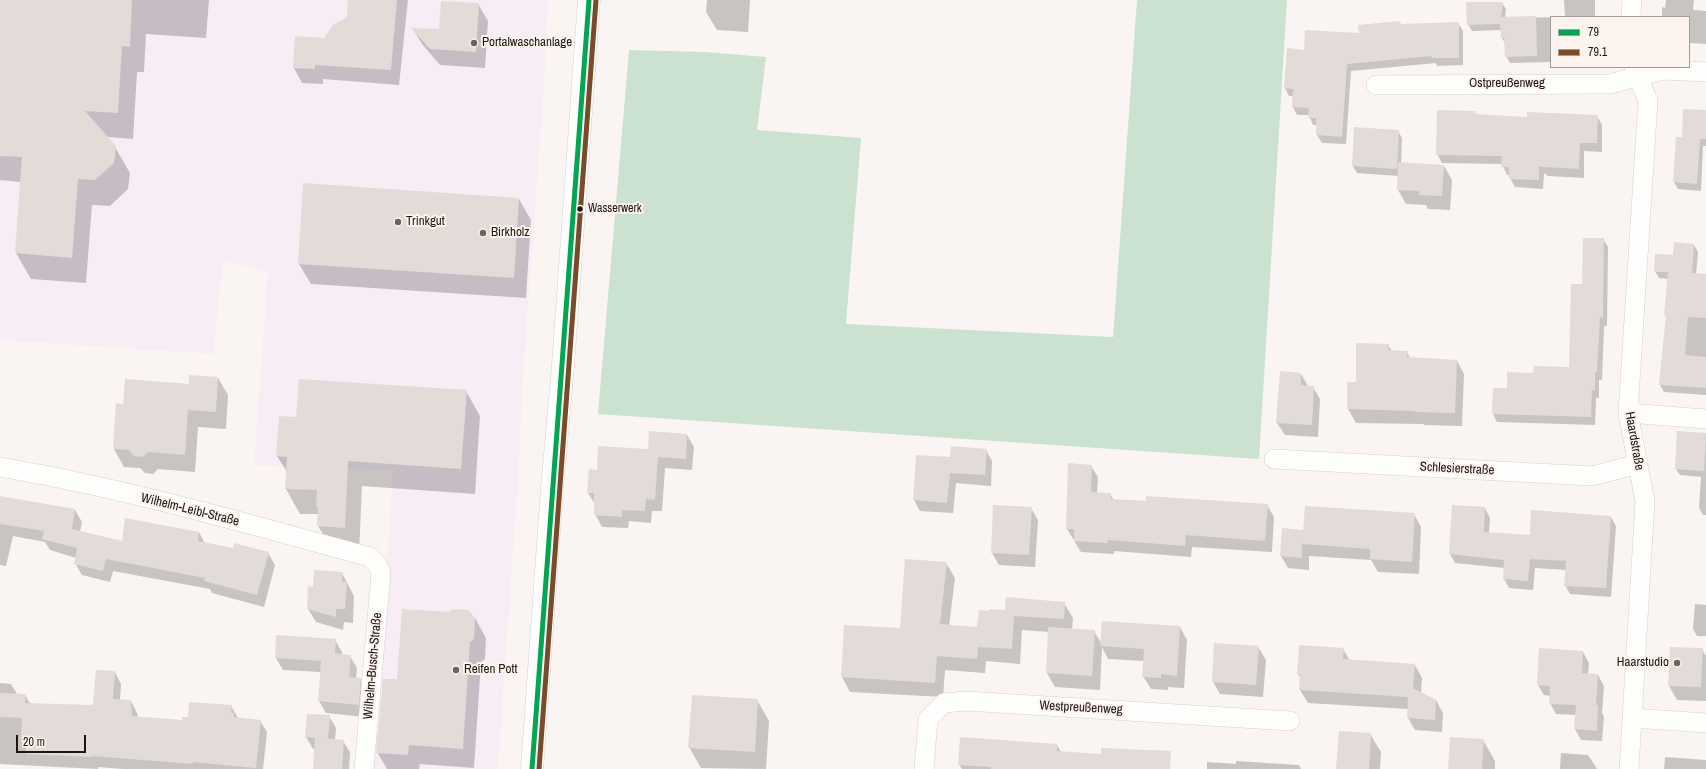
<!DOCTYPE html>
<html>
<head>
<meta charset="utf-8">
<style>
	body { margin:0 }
	#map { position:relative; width:1706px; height:769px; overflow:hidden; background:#faf5f2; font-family:"Archivo Narrow",sans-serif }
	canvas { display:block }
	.legend { position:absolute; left:1550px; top:16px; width:140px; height:52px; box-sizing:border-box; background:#fdf4ef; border:1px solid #a39b96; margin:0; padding:5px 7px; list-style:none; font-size:12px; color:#1c1510 }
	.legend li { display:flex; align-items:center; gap:8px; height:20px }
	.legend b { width:20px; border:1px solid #a39b96 }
	.scale { position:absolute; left:16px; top:735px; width:70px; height:18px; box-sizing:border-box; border:2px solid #1c1510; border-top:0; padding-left:5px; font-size:12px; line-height:14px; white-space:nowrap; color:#1c1510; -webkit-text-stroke:3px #fdf4ef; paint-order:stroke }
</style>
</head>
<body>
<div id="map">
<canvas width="1706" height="769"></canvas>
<ul class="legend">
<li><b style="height:5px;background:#00a651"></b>79</li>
<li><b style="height:5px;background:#7a4b2a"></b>79.1</li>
</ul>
<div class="scale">20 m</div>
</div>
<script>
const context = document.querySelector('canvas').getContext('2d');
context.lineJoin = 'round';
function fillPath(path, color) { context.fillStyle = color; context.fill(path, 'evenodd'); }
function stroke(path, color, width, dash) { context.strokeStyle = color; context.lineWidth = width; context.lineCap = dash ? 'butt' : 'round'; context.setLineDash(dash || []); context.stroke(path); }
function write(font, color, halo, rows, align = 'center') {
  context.font = font + ' "Archivo Narrow",sans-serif'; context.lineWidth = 4; context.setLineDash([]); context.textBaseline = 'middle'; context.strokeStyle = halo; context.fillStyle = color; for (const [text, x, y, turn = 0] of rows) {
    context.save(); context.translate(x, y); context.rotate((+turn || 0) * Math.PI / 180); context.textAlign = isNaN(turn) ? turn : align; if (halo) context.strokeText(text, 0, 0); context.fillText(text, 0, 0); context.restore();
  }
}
fillPath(new Path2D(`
	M0,0H548L544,87L525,346L518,480L498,769H374L393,470L254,465L268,271L223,260L213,354L0,340Z`), '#f8edf5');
fillPath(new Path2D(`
	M1137,0H1287L1259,459L598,414L629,50L705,52L766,57L757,130L861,138L846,324L1113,337Z`), '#cbe2d0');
fillPath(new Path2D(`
	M0,0H209L206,38L146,34L144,72H137L133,139L107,137L115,147L130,173L128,189L110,206L92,205L86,283L31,279L16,253L21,182L0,180Z
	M349,0H408L399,85L323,79V84L302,83L294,68L348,17Z
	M707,0H750L748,32L717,30L706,12Z
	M1564,0H1595V17H1551V62L1510,63L1506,56V45L1502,38L1501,30L1472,31L1468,24L1502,3L1506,9L1505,18L1565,17Z
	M1666,0H1694L1693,10L1706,11V44L1689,43V17H1662V7L1665,8Z
	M478,4L488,21L485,68L440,65L422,44L413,29L440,30Z
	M1458,23L1463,31V65L1437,66L1436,63L1351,71L1346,144L1322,143L1317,135L1316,125H1313L1309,115H1297L1293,107L1294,96H1289L1285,88L1305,51L1401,25Z
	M1706,111V146H1703L1701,191L1678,189L1674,182L1677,138H1683Z
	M1475,112L1476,115L1528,118L1597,116L1602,125V152L1584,151V178L1548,176L1544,173L1543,189L1515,187L1510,178V175H1507L1502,164L1442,163L1437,154Z
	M1398,131L1402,138L1401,163L1444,166L1452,180L1450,210L1428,209L1426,205L1406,204L1398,190L1399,176L1357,173L1353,166Z
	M519,199L531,220L526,298L311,284L299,264Z
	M1603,239L1608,247L1607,326H1604L1602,380H1599V398H1596L1595,425L1497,422L1493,414L1508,389L1534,374L1570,368L1583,285Z
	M1694,245L1698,252L1696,274L1706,275V395L1664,392L1660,385L1667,318L1665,315L1668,279L1659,278L1655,271L1674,256Z
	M1388,345L1392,351L1407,352L1410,358L1457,361L1464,374L1462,426L1424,425L1423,424L1356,423L1348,409V383H1357Z
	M1301,374L1308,386L1313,387L1320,399L1318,437L1285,435L1277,423Z
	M218,378L228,395L226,429L198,427L195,472L158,469L153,474L145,473L140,468L124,467L114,449L117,404L124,405Z
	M466,391L480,416L475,494L362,486L359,553L333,551L318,526L319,514H300L286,489L287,472L277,456L297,418Z
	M1678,432L1706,434V515H1703L1699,508L1701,477L1680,475L1676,469Z
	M687,435L694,447L692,470L665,468L662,511H652L651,523L629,521L628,528L602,527L595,514V504L588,493L597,471Z
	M986,450L992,461L991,486L956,483L953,513L920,511L914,500L951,458Z
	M1091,466L1098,477L1097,494H1110L1114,500L1267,505L1274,517L1272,552L1192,547L1191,557L1114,551V554L1081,552L1067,529Z
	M0,497L75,510L82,522L80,532L122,543L199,532L205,544L234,550L268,553L275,565L264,607L212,593L210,589L113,571L110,582L82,575L75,563L76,558L50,550L45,542L13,536L6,566L0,565Z
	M1031,508L1038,520L1035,567L999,565L992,553Z
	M1485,508L1490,518L1489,533L1530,536L1611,517L1616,526L1611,597L1570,594L1565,585L1566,570L1535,568L1533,590L1509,588L1504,579L1505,568L1455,563L1450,554Z
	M1414,514L1421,527L1419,574L1378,572L1371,560L1309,556V570L1288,568L1281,556L1303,531L1304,534Z
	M946,563L955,578L949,626L978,628L1006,611L1064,603L1073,618L1072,630L1094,631L1101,643L1180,627L1187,640L1184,688L1168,687V690L1151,689L1143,676L1144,661L1108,659L1102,647L1100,690L1055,687L1047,673L1049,632L1022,630L1020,664L986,661L985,673L945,670L943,697L850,692L842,677L901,630Z
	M342,573L354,596L353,623L344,622L343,630L316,622L308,609Z
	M1695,604L1706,605V636H1697L1693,629Z
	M475,618L486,638L485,659L481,662L474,768L420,764L419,769H387L377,752L398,681Z
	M335,640L342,652V655L350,656L357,668L356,678L360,679L367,691L365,717L326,713L319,701L321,672L283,670L276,658Z
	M1300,646L1343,649L1350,661L1415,665L1422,678L1421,693L1436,700L1443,713L1442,732L1415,730L1408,718V709L1308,703L1300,690L1301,679L1298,674Z
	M1258,647L1266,660L1263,697L1220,694L1213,682Z
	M1702,649L1706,656V701L1677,700L1669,686Z
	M1583,652L1589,663L1588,674L1598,675L1604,686L1602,713L1604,717L1602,741L1581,740L1575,729L1576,715L1556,714L1550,703V696L1544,695L1538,685Z
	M115,672L121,684L120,700L131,701L137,713L138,717L183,721L231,706L238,718L260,721L267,732L263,769H123L98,767V769L0,764V683L11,684L17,694L25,695L29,702L32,704L94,706Z
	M757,700L769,721L766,769L701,768L689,747Z
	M308,715L329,716L336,728L335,740L343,741L350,752L349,769H314L315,749H313L306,737Z
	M1370,734L1381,752L1380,769H1337Z
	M1483,740L1495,761V769H1449Z
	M1057,745L1061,752L1167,769H962L959,764Z
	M1561,753L1588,755L1597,769H1560Z
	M1665,757L1706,760V769H1664Z
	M1236,761L1299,765L1301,769H1207V762L1236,764Z`), '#0003');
fillPath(new Path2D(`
	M0,0H132L130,47L122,46L118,113L85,111L116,146L114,163L95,180L78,179L72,258L15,253L22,157L0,156Z
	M348,0H397L391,70L315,65V69L293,68L295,36L324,38L333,25L347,17Z
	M441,1L479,3L476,52L430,49L411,28L439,29Z
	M1466,2H1503L1501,17L1536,16L1537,56L1505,57L1504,38H1501L1500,24L1467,25Z
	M1400,21L1401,24L1459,22V58H1432L1431,56L1347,64L1342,137L1316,135V118H1308L1309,108L1292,107L1293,89L1284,88L1287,48L1304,50L1305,30L1359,33L1358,25Z
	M1683,109L1706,110V139H1700L1697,184L1673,182L1676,137H1682Z
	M1437,110L1475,111V114L1527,117V112L1598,115L1597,143H1580L1579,169L1543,167L1539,166V180L1509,179V167H1501L1502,156L1436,155Z
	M1354,127L1399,130L1397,169L1352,166Z
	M1398,162L1444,165L1442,196L1419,195V191L1397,190Z
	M303,183L519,198L514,278L298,264Z
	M1583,238H1604L1603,318L1600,317L1597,372H1595V390H1592L1591,417L1492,414L1493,388H1507V372L1533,373L1534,366L1569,367L1571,284H1582Z
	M1674,242L1694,244L1692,273L1706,274V318L1688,317L1685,355L1706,357V388L1659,385L1666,315H1664L1668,272H1654L1655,254L1673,255Z
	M1356,343L1389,344L1388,350L1408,351L1407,357L1457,360L1455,413L1415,412V411L1347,409V382H1356Z
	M1280,371L1301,373V385L1314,386L1312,425L1276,423Z
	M189,375L218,377L216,412L188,410L185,455L148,452L143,457L134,456L129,450L113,449L116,403L123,404L125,379L189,384Z
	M299,379L467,390L461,469L348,461L345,528L317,526L318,507H316L317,490L285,489L287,457L276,456L279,416L296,417Z
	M649,431L687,434L686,459L658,457L655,500L646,499L645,511L622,510V517L594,515V493H587L589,469L597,470L598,446L648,449Z
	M1677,431L1706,433L1704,471L1675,469Z
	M951,446L987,449L985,475L950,473L947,503L913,500L916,455L950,457Z
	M1068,463L1092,465L1091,492L1111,493V499L1146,501V496L1268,504L1265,541L1186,535L1185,546L1108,540L1107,543L1074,541V529H1066Z
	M0,496L75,509L72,529L122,541L125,518L199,532L198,541L233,548L234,543L269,552L257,595L204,581L205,578L106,559L103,571L74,564L77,548L42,539L44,531L0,524Z
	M993,505L1032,507L1029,555L991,553Z
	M1452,505L1485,507L1484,532L1530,535L1531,510L1611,516L1606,588L1564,586L1566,561L1530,559L1528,581L1503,579L1504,560L1449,554Z
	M1305,506L1415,513L1412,562L1370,559V549L1302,544V558L1280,556L1282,528L1303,530L1302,544Z
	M905,559L947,562L940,624L977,627L979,610L989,611L990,609L1005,610L1006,597L1065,602L1064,619L1014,616L1012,649L978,647L977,659L937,656L935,683L841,677L844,625L900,628Z
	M314,570L343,572L342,582H347L345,609H336V617L307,609L308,586L313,587Z
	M402,609L449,612L453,609L468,610L475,618L474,639L470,642L463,749L409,745L408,755L376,753L383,679H397Z
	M1102,621L1180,626L1177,676L1161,674V678L1142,677L1144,649L1100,646Z
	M1048,627L1095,630L1092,676L1046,673Z
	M276,635L336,639L335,653L351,655L349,677L361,678L359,705L318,701L321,661L275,658Z
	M1214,643L1259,646L1256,685L1212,682Z
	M1299,645L1344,648L1343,659L1415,664L1413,688L1436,700L1435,720L1407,718L1408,697L1299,690L1300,674H1297Z
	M1670,647L1703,648L1701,687L1668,686Z
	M1539,648L1583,651L1582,673L1598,674L1596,705H1598L1597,731L1574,729L1576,705L1549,704L1550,686L1537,685Z
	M96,670L115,671L113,699L131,700L132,716L182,720V717H188L189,702L232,705L231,713H234V717L261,720L256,768L193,762V764L92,756V757L26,754V743H21L22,718L0,717V693L26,694L25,703L93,705Z
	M692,695L758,699L755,752L688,748Z
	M307,714L330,715L328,739L321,738L344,740L342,769H313L315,738L305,737Z
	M1339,731L1371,733L1369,769H1336Z
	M960,737L1057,744V751L1101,754V748L1171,751L1170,769H991V767L958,765Z
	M1450,737L1484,739L1482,769H1448Z`), '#e2dbd8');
const street = new Path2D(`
	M1631,17L1632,0
	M1376,85L1610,84L1662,70L1706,72
	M1628,413L1706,419
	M1274,459L1592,476L1638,464
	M0,467C125,488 248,524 370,557L377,564L381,573L364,769
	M1633,718L1706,723
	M924,769L928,719L944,703L966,701L1290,721
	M1629,769L1645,501L1628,413L1648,101L1634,67`);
const secondary = new Path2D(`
	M532,769L552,488L563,366L589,0`);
stroke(street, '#d6d0cc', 20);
stroke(secondary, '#d6d0cc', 23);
stroke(street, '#fefefd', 19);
stroke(secondary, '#fefefd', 22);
stroke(new Path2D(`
	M532,769L589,0`), '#00a651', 5);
stroke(new Path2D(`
	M539,769L596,0`), '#7a4b2a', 5);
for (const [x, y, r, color] of [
	[474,43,4,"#6a635f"],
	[580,209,3.5,"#1c1510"],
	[398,222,4,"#6a635f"],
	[483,233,4,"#6a635f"],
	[1677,663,4,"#6a635f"],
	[456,670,4,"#6a635f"]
]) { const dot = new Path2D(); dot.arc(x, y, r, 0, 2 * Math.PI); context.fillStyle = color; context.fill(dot); stroke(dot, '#fdf4ef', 1.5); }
write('12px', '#1c1510', '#fdf4ef', [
	["Wasserwerk",588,209]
], 'left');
write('13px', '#1c1510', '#fdf4ef', [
	["Portalwaschanlage",482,43],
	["Trinkgut",406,222],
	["Birkholz",491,233],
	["Haarstudio",1669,663,"right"],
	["Reifen Pott",464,670]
], 'left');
write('13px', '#1c1510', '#fdf4ef', [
	["Ostpreußenweg",1507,84],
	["Haardstraße",1634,441,80],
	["Schlesierstraße",1457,469,3],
	["Wilhelm-Leibl-Straße",190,510,14],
	["Wilhelm-Busch-Straße",373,666,-85],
	["Westpreußenweg",1081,708,3]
]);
</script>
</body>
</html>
